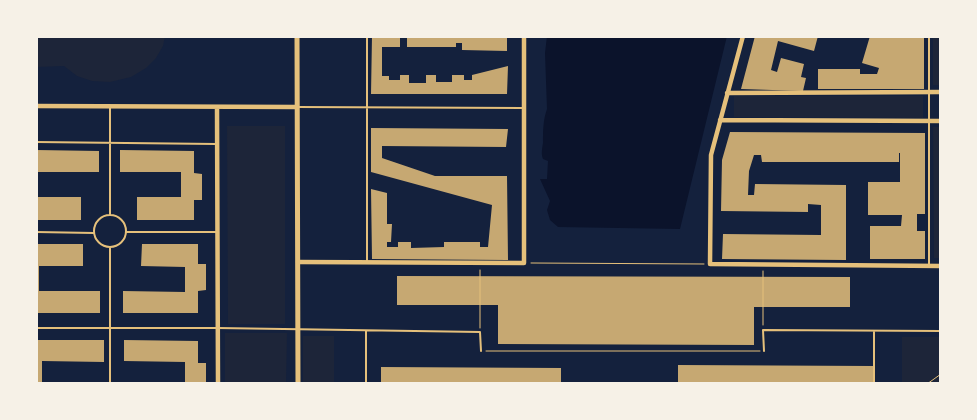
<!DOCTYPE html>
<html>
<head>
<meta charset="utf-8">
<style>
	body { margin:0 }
	#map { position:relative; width:977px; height:420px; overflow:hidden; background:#14213d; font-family:Poppins,sans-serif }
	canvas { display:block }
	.frame { position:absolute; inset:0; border:38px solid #f6f1e7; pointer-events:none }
</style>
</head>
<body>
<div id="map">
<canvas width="977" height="420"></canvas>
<div class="frame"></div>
</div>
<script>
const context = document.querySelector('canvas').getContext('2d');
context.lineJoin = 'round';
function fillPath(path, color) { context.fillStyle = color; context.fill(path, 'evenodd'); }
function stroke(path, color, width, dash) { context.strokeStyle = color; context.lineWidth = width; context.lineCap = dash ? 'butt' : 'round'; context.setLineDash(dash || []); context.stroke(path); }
fillPath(new Path2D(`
	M36,36H165L163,46L156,58L146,68L131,77L110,82L92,81L77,76L64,66L36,67Z
	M933,36H941V85H933Z
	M734,96H923V118L734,117Z
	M227,126H285V324H228Z
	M933,127H941V258H934Z
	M225,333H287L286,384H225Z
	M303,336H334V384H303Z
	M902,337H941V384H902Z`), '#1d2539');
fillPath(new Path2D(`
	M547,36H727L680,229L558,227L550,220L547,210L550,201L540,179H547L548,161L543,159C541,154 542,149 543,143C543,131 543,120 547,109L545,53Z`), '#0b132b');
fillPath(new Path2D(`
	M372,36H507V51L462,50V43H456V47H407V38H400V47H382V76H389V80H400V75H409V83H426V75H436V82H452V75H464V80H472V75L508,66L507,94H371Z
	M755,36H818L814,51L778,41L771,70L777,72L781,58L804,64L801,77L806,78L803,91L741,89Z
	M870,36H924V89H818V69H860V74H877L879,68L862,63Z
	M371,128L508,129L506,147L382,146V158L435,176H507L508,260L372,259L371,189L387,193V224H392L391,242H387V247H398V242H411V248L444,247V242H480V247H488L492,205L371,172Z
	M730,132L925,133V214H917V231H925V259H870V226H901L902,215H868V182H900V153H899V162H762L761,155H754L749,171L748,195H754L755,184L846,185V260L722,259L723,234L821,235V205L808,204V212L721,211L722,160Z
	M36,150L99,151V172H36Z
	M120,150L194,151V173L202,174V200H194V220H137V197H181V172H120Z
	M36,197H81V220H36Z
	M36,244H83V266H39V291H100V313H36Z
	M142,244H198V264H206V290L198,291V313H123V291L185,292V267L141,266Z
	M397,276L850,277V307H754V345L498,344V305H397Z
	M36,340H104V362L42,361V384H36Z
	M124,340L198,341V363H206V384H185V362L124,361Z
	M678,365L873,366V384H678Z
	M381,367L561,368V384H381Z`), '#c6a872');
stroke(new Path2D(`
	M531,263L704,264
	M480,270V328
	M763,325V271
	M486,351H760
	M927,384L941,374`), '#e5c07b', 1);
stroke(new Path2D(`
	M367,36V262
	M929,36V266
	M297,107L522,108
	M110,108V215
	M36,142L216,144
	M94 231a16 16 0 1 1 32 0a16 16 0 1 1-32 0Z
	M36,232L94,233
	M126,232H216
	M110,247V384
	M36,328H218L480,332L481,351
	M874,331V384
	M764,351L763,330L941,331
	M366,384V331`), '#e5c07b', 2);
stroke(new Path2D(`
	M743,36L711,155L710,264L941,266
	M727,93L941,92
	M36,106L297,107
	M217,107L218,384
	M720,120L941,121
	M298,262L524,263V36`), '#e5c07b', 4.5);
stroke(new Path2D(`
	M297,36L298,384`), '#e5c07b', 5);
</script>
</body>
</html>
